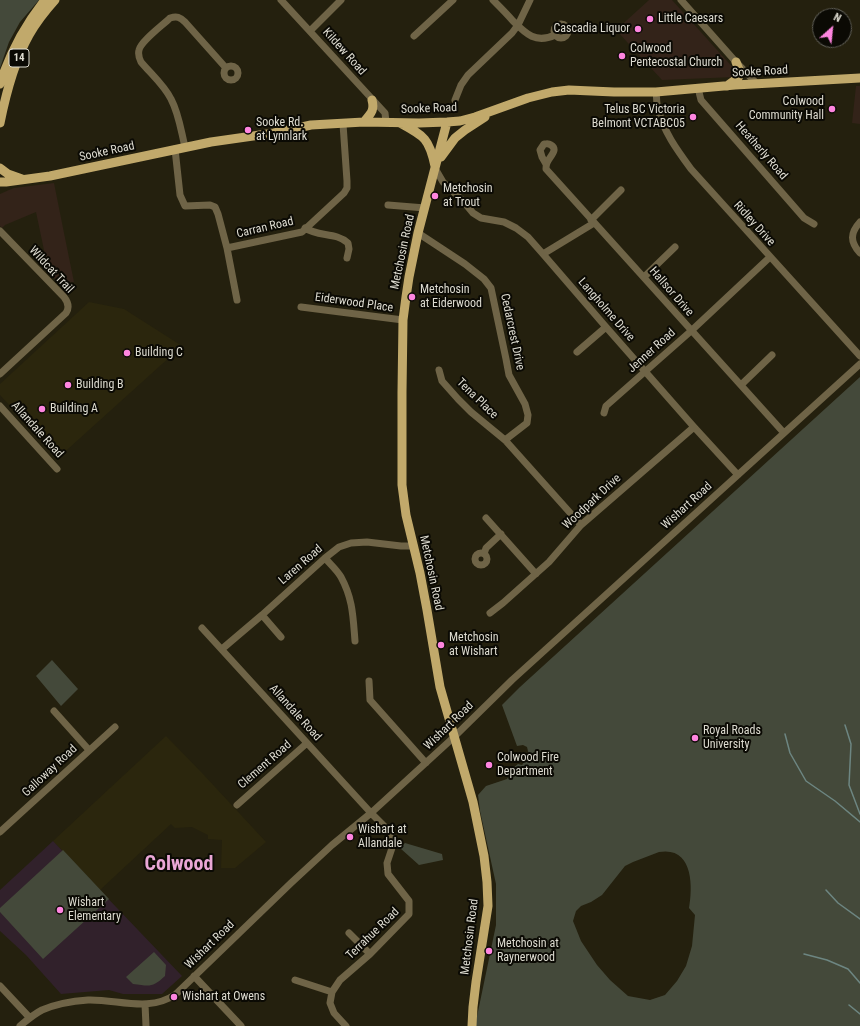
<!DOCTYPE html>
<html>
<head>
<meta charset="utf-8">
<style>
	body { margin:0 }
	#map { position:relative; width:860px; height:1026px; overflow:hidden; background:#24200e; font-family:"Roboto Condensed",sans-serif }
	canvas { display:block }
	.north { position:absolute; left:812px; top:8px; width:40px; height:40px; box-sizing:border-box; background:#0b0a04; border:1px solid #5f5e56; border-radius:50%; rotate:27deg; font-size:11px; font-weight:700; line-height:16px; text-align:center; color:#dedcd1 }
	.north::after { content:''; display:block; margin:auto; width:14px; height:18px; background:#fe85df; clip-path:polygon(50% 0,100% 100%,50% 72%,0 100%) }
</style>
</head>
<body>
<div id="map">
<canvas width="860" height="1026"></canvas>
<div class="north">N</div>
</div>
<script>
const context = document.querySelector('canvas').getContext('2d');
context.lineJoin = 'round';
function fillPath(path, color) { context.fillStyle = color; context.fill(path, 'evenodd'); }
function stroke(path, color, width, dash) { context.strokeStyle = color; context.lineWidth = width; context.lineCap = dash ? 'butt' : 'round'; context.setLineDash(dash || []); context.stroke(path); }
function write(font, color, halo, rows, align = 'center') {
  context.font = font + ' "Roboto Condensed",sans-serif'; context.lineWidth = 4; context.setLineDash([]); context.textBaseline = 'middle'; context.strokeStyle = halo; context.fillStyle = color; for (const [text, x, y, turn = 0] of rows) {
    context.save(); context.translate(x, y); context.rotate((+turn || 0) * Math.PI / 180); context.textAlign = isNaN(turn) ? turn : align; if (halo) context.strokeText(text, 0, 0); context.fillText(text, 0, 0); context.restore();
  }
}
fillPath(new Path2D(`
	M649,0H672L736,71L735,77L662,80L616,30Z
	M856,86H860V124L852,123Z
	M54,183L64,233L74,282L60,283L49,274L36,212L5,225L2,228L0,226V194L9,190L14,188Z`), '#332319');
fillPath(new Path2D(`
	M89,302L124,309L182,346L58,458L0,395V384Z
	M166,736L203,774L266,842L235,868H221L222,840L208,839V835L192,827L175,828L171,824L100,890L53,841Z`), '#2b260d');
fillPath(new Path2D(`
	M53,841L182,976L162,994H123L109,990L61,994L26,955L0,931V890Z`), '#31212b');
fillPath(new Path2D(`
	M0,0H39L20,22L9,42L0,68Z
	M860,377V1026H475L496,925V884L480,811L478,795L486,786L507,779L509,776V771L518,764L522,765L529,755L527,747L523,745L517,746L502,705L520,687ZM659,852C693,846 693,886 689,908L695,915L692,946L686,966L677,981L665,995L650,1000L628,996L610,980L597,965L581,941L573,921L576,911L581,906L591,902L602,895L621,871L625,866L633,862Z
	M52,660L78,689L61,706L36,676Z
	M405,843L442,854L443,860L419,865L400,848Z
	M63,850L109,899L43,959L0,912V908Z
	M154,952L166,965L165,976C152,988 150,986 133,984L126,977Z`), '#44493a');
stroke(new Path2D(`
	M845,725L851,744L849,785L860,814
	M785,734L790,753L806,781L835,801L860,822
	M826,890L838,903L860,919
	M804,954L827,960L848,969L860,983
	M849,1005L860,1014`), '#6d8682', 1.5);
stroke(new Path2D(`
	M281,0L385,113L386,122
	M493,0C500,7 507,14 513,21C526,34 536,44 555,35
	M681,0L736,62L757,84
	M554 31a7 7 0 1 1 14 0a7 7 0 1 1-14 0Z
	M310,31L341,0
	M414,36L453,0
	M224 73a7 7 0 1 1 14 0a7 7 0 1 1-14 0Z
	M698,88L701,100L804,218L814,224
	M656,92C657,97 656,103 658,108C663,131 677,150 691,169L860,356
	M455,100L461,85L468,75L512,33L518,25L530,0
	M185,147C181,131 179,114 171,99C164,85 151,74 141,62C139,58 138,54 139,50C141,41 163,25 170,18C177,16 180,17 185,22L226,68
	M175,149L180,195L185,206L210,205L215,207L218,214L227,248L237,300
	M546,164L542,157L540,150L544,144C547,144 548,143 551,145C559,150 549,157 547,163C546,165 546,167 546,169L784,433
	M436,170L443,182L463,201L473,213L481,218L504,222L516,228L528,237L543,254L606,327L694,427L738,475
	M388,205L425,208
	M591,220L621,190
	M860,222C850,233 850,242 860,253
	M305,228C318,237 336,232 348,243L349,249L347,258
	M0,231L64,297C68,302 70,307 66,313L0,374
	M418,233L465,264L484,279L491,288L506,359L509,375L525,404L528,415L527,423L505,440
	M227,248L302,232L344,193L347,188V181L343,124
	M543,254L594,223
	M644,277L675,247
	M301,307L403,320
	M577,352L606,327
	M439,370L442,381L458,399L471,412L505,440L581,525
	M741,385L772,355
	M0,406L57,469
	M604,413L606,406L691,331L770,257
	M486,518L536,574
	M475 559a6 6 0 1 1 12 0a6 6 0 1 1-12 0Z
	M484,554L486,548L501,534
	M325,558C330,564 337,570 341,577C353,599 353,617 355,641
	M490,613L503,603L549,562L581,525L694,427
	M262,615L281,637
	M202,628L371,813L391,833L393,845L387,863L388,874L409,901V914L370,954L340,980L332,992L330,1003L334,1013L346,1026
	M222,649L262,615L325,558L339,547L351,543L367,542L401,546H414
	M369,681L370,700L426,763
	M54,711L89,750
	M237,805L307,743
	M0,832L115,727
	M349,933L370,954
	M194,976L241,1026
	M295,980L332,992
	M0,986L30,1018
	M145,1004L146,1026
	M20,1026C27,1020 34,1014 42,1010C56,1004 73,1001 88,1000C118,999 149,1013 176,994L291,883L332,845L371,813L454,737L512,680L860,364`), '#6f6447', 7);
stroke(new Path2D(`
	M0,84C10,53 25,25 45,0
	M727,86L738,78L740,72L736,62
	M364,122C370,114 375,111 372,100
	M447,122L418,233L409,277L406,297L403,320L402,392V485L406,515L420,573L427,610L440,687L473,802L484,856L487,882L488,906L476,982L473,1007L472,1026
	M0,123C6,93 14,62 29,35C36,23 45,11 55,0
	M400,123C424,136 429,138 435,166
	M441,157L455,138L465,130L485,117
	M0,168L8,174L22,179
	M0,182H6L50,176L211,142L274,133L311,125L364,122L419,123L447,122L460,121L475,117L528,98L552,92L569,90L614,92H656L735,85L860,78`), '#c1a96b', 9);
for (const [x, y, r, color] of [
	[650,19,4,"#fe85df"],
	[638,29,4,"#fe85df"],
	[622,56,4,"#fe85df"],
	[832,109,4,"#fe85df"],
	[693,117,4,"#fe85df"],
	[248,130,4,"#fe85df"],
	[435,196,4,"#fe85df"],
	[412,297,4,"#fe85df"],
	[127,353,4,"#fe85df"],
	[68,385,4,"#fe85df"],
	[42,409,4,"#fe85df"],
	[441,645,4,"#fe85df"],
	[695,738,4,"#fe85df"],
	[489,765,4,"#fe85df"],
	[350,837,4,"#fe85df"],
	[60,910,4,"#fe85df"],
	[489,951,4,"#fe85df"],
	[174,997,4,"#fe85df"]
]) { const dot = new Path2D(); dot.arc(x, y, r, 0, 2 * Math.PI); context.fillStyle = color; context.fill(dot); stroke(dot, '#0b0a04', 1.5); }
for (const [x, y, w] of [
	[19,58,20]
]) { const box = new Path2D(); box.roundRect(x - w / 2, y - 9, w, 18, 3); context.fillStyle = '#0b0a04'; context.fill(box); stroke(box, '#dedcd1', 1); }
write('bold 11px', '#dedcd1', null, [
	["14",19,58]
]);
write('12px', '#dedcd1', '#0b0a04', [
	["Little Caesars",658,19],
	["Cascadia Liquor",630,29,"right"],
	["Colwood",630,49],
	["Pentecostal Church",630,63],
	["Colwood",824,102,"right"],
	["Community Hall",824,116,"right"],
	["Telus BC Victoria",685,110,"right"],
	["Belmont VCTABC05",685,124,"right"],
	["Sooke Rd.",256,123],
	["at Lynnlark",256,137],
	["Metchosin",443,189],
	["at Trout",443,203],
	["Metchosin",420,290],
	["at Eiderwood",420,304],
	["Building C",135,353],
	["Building B",76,385],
	["Building A",50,409],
	["Metchosin",449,638],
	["at Wishart",449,652],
	["Royal Roads",703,731],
	["University",703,745],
	["Colwood Fire",497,758],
	["Department",497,772],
	["Wishart at",358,830],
	["Allandale",358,844],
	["Wishart",68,903],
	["Elementary",68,917],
	["Metchosin at",497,944],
	["Raynerwood",497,958],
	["Wishart at Owens",182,997]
], 'left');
write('12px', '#dedcd1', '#0b0a04', [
	["Kildew Road",344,52,48],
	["Sooke Road",760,72,-3],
	["Sooke Road",429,109,-2],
	["Heatherly Road",761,151,49],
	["Sooke Road",107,152,-12],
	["Ridley Drive",754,224,48],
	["Carran Road",265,228,-13],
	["Metchosin Road",403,252,-78],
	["Wildcat Trail",51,270,47],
	["Hallsor Drive",671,292,49],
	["Eiderwood Place",354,303,8],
	["Langholme Drive",606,310,49],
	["Cedarcrest Drive",512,332,78],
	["Jenner Road",652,351,-42],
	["Tena Place",477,399,44],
	["Allandale Road",37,430,48],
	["Woodpark Drive",592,502,-43],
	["Wishart Road",687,506,-42],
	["Laren Road",301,565,-41],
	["Metchosin Road",431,573,78],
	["Allandale Road",295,713,48],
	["Wishart Road",449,726,-44],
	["Clement Road",265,765,-41],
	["Galloway Road",50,771,-43],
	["Terrahue Road",373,934,-44],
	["Metchosin Road",470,937,-83],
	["Wishart Road",210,945,-44]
]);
write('bold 20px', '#eaa7d6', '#0b0a04', [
	["Colwood",179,865]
]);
</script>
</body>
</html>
